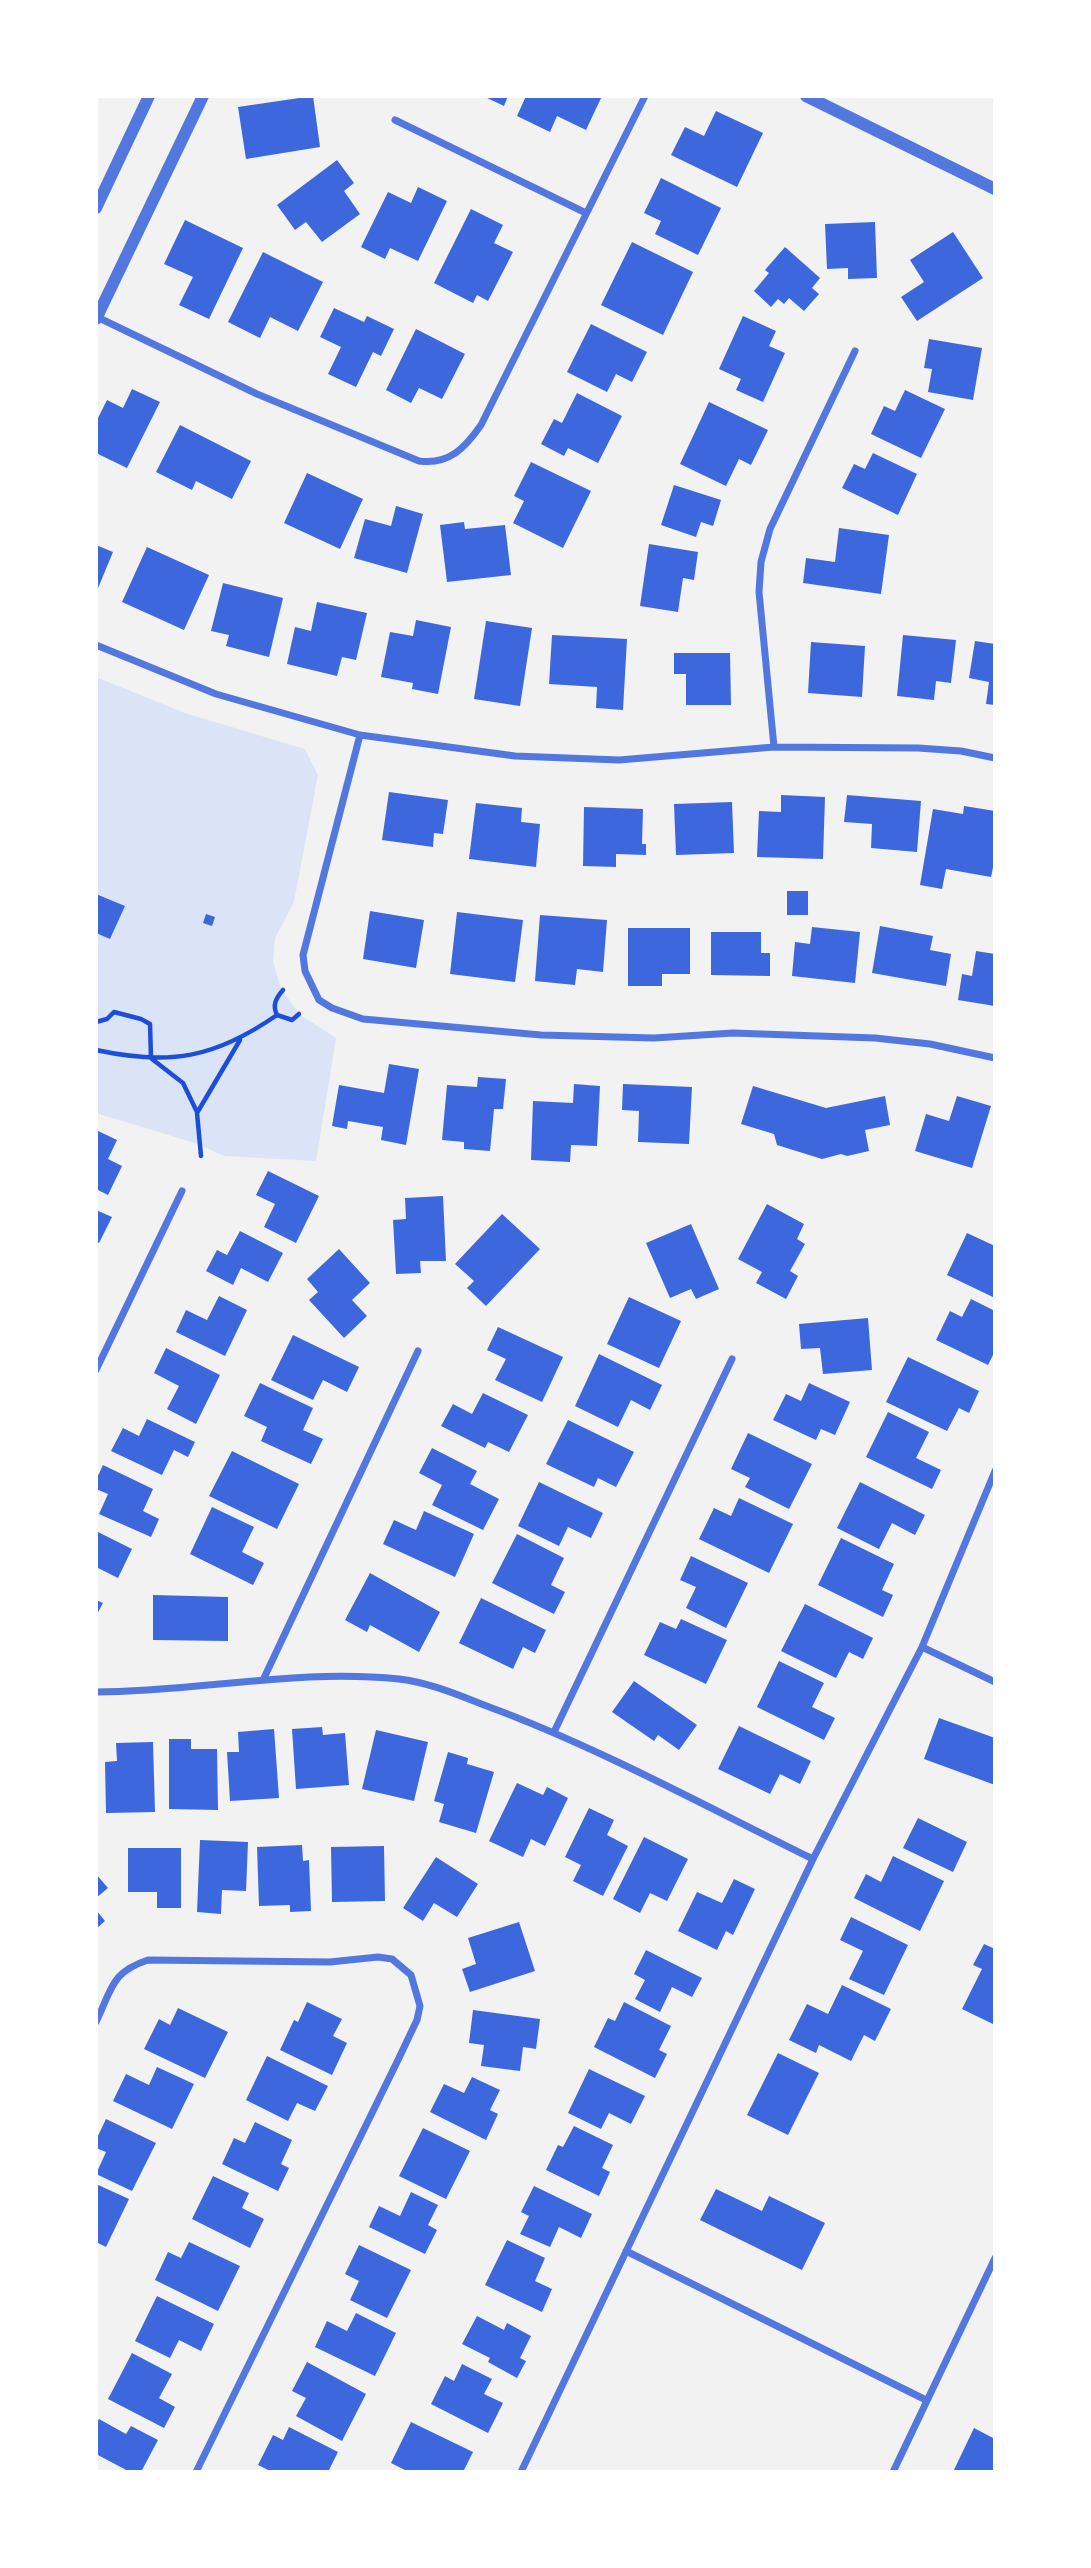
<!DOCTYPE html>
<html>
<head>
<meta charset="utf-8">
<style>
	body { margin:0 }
	#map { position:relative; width:1091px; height:2568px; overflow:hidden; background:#f2f2f2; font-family:Inter,sans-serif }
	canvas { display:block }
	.frame { position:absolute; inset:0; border:98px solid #fff; pointer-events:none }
</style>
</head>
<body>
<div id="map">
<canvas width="1091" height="2568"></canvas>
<div class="frame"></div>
</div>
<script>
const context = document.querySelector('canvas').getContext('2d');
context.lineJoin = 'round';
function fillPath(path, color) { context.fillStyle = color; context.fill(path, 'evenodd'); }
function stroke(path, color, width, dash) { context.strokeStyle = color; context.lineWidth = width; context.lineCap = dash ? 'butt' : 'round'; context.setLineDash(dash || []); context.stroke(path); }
fillPath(new Path2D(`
	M96,677L185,713L305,749L318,775L294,902L275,938L273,962L281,988L299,1014L336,1038L316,1161L224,1156L198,1144L96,1113Z`), '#dbe4f7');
fillPath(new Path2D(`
	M313,96L320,147L246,159L238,107Z
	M483,96H508L504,106Z
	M526,96L537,97L602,96L586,130L557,116L550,132L517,116Z
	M716,111L763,133L737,187L671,155L685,127L704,136Z
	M337,160L354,183L344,191L360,214L322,242L306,222L295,230L277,205Z
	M661,178L721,208L698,255L655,234L661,221L644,213Z
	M418,187L447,201L418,261L390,248L385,259L361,247L388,192L411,203Z
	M471,209L503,225L494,243L513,252L488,301L477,295L473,303L434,283Z
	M185,220L243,248L209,319L179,305L193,277L164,264Z
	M875,222L877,278L848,279V268L827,269L825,224Z
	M953,232L983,278L917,321L901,297L924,282L910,260Z
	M632,242L693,272L663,335L601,305Z
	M785,247L820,278L812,288L819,294L804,311L789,298L784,304L778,299L771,307L754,291L769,273L765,270Z
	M263,252L323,282L298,331L270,317L260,338L228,322Z
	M334,308L364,322L367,316L394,329L381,356L373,352L356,387L328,374L341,347L320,337Z
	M743,316L776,331L769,346L785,353L763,402L736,390L741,379L719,369Z
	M591,324L647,352L632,382L616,374L607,392L567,372Z
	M416,329L465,354L442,399L419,388L411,403L386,390Z
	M929,339L982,348L973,400L928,392L932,369L924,368Z
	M132,389L160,402L127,468L96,453V422L107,400L123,408Z
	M905,390L945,409L921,458L871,434L884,406L895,411Z
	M577,393L622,416L598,463L568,448L564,456L541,444L554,419L562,423Z
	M709,402L768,430L751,465L739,459L726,486L680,464Z
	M180,425L251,461L232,499L196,481L192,490L156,472Z
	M873,453L917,474L898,515L842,488L854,464L865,469Z
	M531,462L591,491L563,548L513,523L524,501L514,496Z
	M307,473L363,499L340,549L284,523Z
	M674,485L721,500L713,526L701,522L696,537L661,525Z
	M396,506L423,514L407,573L354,558L365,519L391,526Z
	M464,522L465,529L505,525L511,575L447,582L440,525Z
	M839,528L889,535L881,594L803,583L806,558L835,562Z
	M649,544L698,552L694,580L683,578L678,612L640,606Z
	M96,545L113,552L96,593Z
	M147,547L209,575L184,630L122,602Z
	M223,583L283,598L269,657L226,646L229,635L211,631Z
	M317,602L367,613L356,660L342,657L337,676L287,664L295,627L311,631Z
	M416,620L451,627L438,694L412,689L413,683L381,677L390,632L413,636Z
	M486,621L532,628L520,706L474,699Z
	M552,635L627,639L623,710L596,708L597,687L549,684Z
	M903,635L956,640L951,683L936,681L934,700L897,696Z
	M975,641L995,644V705L986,704L989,682L969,678Z
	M811,642L865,646L862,697L808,693Z
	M674,653H730L731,705H686V674H674Z
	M389,792L448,800L443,834L434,833L433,847L382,840Z
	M781,795L825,797L823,859L757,857L759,811L781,812Z
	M847,795L921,801L917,852L871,848L872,824L844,822Z
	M732,802L734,853L676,855L674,804Z
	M476,803L522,808L521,822L540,824L536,867L469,859Z
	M964,806L995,811V858L991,877L946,869L942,889L920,885L933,809L963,814Z
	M584,807L643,809L642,844H646V855L616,854V867L583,866Z
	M787,891H808V915H787Z
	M96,894L125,906L110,939L96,933Z
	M370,911L424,920L416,968L363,959Z
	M457,912L523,920L515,982L450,974Z
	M206,914L215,917L212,926L203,923Z
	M540,915L607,920L603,972L577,969L575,985L535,981Z
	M880,926L933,936L930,950L951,954L946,986L872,973Z
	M812,927L860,932L855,983L792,976L795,942L810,944Z
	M628,928H690V974H662V986H628Z
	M711,932H761V953H770V976L711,975Z
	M976,951L995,954V1006L958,1000L962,974L972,976Z
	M389,1064L419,1069L406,1145L381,1140L383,1127L348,1121L347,1129L332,1126L339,1085L384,1093Z
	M478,1077L506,1079L503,1109H494L490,1151L464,1149V1142L442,1140L447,1085L477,1087Z
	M574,1084L600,1086L597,1146L571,1145L570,1162L531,1160L533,1101L573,1103Z
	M623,1084L692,1087L689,1144L638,1142L639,1111L622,1110Z
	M753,1086L826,1108L885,1096L890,1125L865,1130L869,1151L847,1156L841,1154L822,1159L777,1145L774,1134L741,1124Z
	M957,1096L991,1106L972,1168L915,1151L926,1114L949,1121Z
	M96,1130L117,1140L108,1159L122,1166L108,1195L96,1189Z
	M268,1171L319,1196L296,1243L264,1227L275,1204L256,1195Z
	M443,1196L446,1261H420L421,1273L396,1274L393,1220L406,1219L405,1198Z
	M767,1204L804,1224L797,1239L805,1244L790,1271L798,1276L786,1299L756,1283L762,1272L738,1259Z
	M96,1210L112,1217L99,1243L96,1241Z
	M502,1214L540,1249L486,1306L467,1288L474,1281L455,1264Z
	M691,1224L719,1289L696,1299L691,1289L670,1298L646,1243Z
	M240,1231L283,1253L268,1282L241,1268L233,1285L206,1271L217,1250L227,1255Z
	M967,1233L995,1246V1298L947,1275Z
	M339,1249L370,1283L352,1300L367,1316L344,1338L309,1300L318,1292L307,1279Z
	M219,1296L247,1310L225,1356L176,1332L186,1310L207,1320Z
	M629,1297L681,1321L659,1368L607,1344Z
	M971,1299L995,1311V1351L988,1365L936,1340L950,1311L962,1317Z
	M868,1318L872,1370L823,1374L820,1348L801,1349L799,1324Z
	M498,1327L563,1357L542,1402L495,1380L506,1359L487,1350Z
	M293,1335L359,1367L347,1392L323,1380L313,1400L271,1380Z
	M166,1348L220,1375L196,1424L167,1409L179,1386L154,1373Z
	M599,1354L662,1385L650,1410L631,1400L618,1427L575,1406Z
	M908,1357L979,1391L969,1413L959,1408L947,1431L886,1402Z
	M260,1383L313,1408L303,1430L323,1439L311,1464L261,1441L267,1427L244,1416Z
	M809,1383L850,1402L835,1435L821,1429L816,1440L773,1420L786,1394L801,1401Z
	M483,1393L528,1415L509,1452L488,1442L485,1448L441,1426L453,1404L472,1414Z
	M888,1412L929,1432L916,1458L941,1470L932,1489L866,1457Z
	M147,1419L195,1442L188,1457L174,1450L162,1475L111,1451L123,1428L139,1436Z
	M568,1420L634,1452L616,1487L598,1478L594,1487L546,1464Z
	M748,1433L812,1464L789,1509L745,1487L750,1478L731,1469Z
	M432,1448L477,1471L470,1484L499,1499L483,1530L432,1505L442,1485L419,1473Z
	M232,1451L299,1484L277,1529L209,1496Z
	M103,1465L153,1489L143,1511L159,1519L151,1537L99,1514L108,1494L96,1489V1480Z
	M539,1482L603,1513L591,1538L568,1527L559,1546L518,1526Z
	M860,1482L925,1515L915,1535L892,1523L879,1549L837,1528Z
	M739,1498L793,1524L769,1573L699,1539L714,1508L731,1516Z
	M212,1507L254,1527L242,1552L264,1563L253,1585L190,1554Z
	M424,1511L474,1534L455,1577L383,1544L394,1520L416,1530Z
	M96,1531L132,1549L118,1578L96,1567Z
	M517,1534L564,1558L551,1585L565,1592L554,1614L492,1583Z
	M841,1538L894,1564L882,1590L893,1595L883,1617L818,1585Z
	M691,1556L748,1583L726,1628L686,1608L696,1587L680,1580Z
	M370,1573L440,1612L419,1652L370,1625L367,1632L345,1620Z
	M153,1595L228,1597V1641L153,1640Z
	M481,1598L546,1630L535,1653L523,1647L513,1669L459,1643Z
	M96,1600L103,1603L96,1616Z
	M805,1604L873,1638L863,1659L849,1652L836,1678L781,1651Z
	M681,1619L727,1640L706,1684L644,1655L660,1622L676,1629Z
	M779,1661L824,1683L812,1707L835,1718L824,1740L757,1707Z
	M634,1681L697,1725L679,1750L658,1735L654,1741L612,1712Z
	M939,1718L995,1738V1785L924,1759Z
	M739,1726L811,1761L800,1784L780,1774L770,1794L718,1769Z
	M322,1727L323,1735L345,1733L349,1785L296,1789L292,1729Z
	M274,1729L279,1798L230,1801L227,1752H239L238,1732Z
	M376,1730L428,1742L414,1801L362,1789Z
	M169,1739H191V1749H217L218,1810L169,1809Z
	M153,1742L155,1812L106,1813L105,1762L117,1761L116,1743Z
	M448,1752L468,1758L467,1764L494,1772L476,1833L439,1822L444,1804L434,1801Z
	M517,1783L543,1795L547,1787L568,1798L545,1846L531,1839L523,1857L489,1841Z
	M589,1808L614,1820L607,1835L628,1846L603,1896L573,1881L581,1865L565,1857Z
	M918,1818L967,1842L953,1872L903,1848Z
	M644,1837L688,1859L667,1901L650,1893L640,1913L613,1899Z
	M200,1840L248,1842L246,1891L222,1890L221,1914L197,1912Z
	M302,1845L303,1861L309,1860L311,1911L290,1912V1905L259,1906L257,1847Z
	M384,1846L385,1901L332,1902L331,1847Z
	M128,1848H181V1908H157V1892H128Z
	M893,1856L944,1881L920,1931L854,1898L866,1874L881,1882Z
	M436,1857L478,1884L457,1917L434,1903L423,1921L403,1908Z
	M96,1874L108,1888L96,1898Z
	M734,1879L755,1889L733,1935L726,1931L717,1950L678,1931L697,1892L722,1903Z
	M96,1910L105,1921L96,1929Z
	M851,1917L908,1945L884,1995L849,1979L863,1951L840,1940Z
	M519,1922L535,1971L470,1992L462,1969L476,1964L468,1938Z
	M984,1944L995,1949V2025L962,2009L982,1969L973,1965Z
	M646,1950L702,1978L692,1997L672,1987L660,2012L635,1999L645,1980L634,1974Z
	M842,1985L891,2009L875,2041L864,2035L851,2061L819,2045L816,2053L789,2040L807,2004L828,2014Z
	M307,2002L342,2019L333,2036L347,2043L332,2075L280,2050L294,2020L298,2022Z
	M624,2002L671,2026L659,2050L667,2054L655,2078L594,2047L608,2018L615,2021Z
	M178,2008L228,2032L205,2078L144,2049L159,2019L170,2025Z
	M473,2010L540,2019L536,2049L523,2047L520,2071L481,2066L484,2045L469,2043Z
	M778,2053L819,2073L788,2135L747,2115Z
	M267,2056L328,2086L315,2111L297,2103L288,2121L246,2100Z
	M157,2067L194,2084L172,2129L113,2101L126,2074L149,2085Z
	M589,2069L645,2096L631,2124L609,2113L601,2129L568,2113Z
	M472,2077L500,2090L490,2110L498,2114L486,2140L430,2112L444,2084L464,2093Z
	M106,2119L156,2143L132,2191L96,2174L106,2152L96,2148V2140Z
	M255,2122L292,2140L281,2164L289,2168L278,2191L222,2164L234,2138L245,2143Z
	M574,2126L613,2145L602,2168L610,2172L599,2196L546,2170L558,2145L563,2147Z
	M423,2128L470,2151L446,2199L399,2176Z
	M213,2176L249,2193L242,2208L264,2219L250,2248L192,2219Z
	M96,2184L129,2199L106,2247L96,2242Z
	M534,2186L592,2214L581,2238L559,2227L550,2247L520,2234L529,2216L521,2212Z
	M716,2189L762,2211L769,2196L825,2223L802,2270L700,2220Z
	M411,2192L438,2205L428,2225L437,2230L425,2254L369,2227L379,2206L400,2216Z
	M507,2240L545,2258L535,2281L552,2289L542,2312L485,2285Z
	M189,2242L240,2266L218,2311L155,2280L168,2252L181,2258Z
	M359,2245L411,2270L387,2318L350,2300L359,2281L345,2274Z
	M157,2296L214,2324L201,2351L179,2340L170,2358L135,2341Z
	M356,2313L396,2333L375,2376L315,2347L327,2321L347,2331Z
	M477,2316L504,2330L507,2323L531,2336L520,2358L526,2361L517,2378L488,2362L490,2358L462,2344Z
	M132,2353L172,2374L159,2398L175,2407L164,2428L108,2399Z
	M307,2362L366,2394L342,2441L296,2416L306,2398L292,2391Z
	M462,2364L492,2379L484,2394L503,2403L488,2433L431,2404L445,2376L454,2381Z
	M99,2419L126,2434L131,2426L158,2440L141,2472H130L96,2454V2424Z
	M411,2422L473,2452L463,2472H409L391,2463Z
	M289,2427L338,2452L328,2472H272L258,2465L273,2435L283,2440Z
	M974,2428L995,2439V2472H953Z`), '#3d67dc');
stroke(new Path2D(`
	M283,990C276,998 272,1005 277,1015L292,1020L299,1014
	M96,1022L107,1019L114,1012L141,1019L150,1024L151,1058
	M96,1050C170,1066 215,1058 277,1015
	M152,1059L183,1083L197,1112
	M201,1156L197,1113L240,1040`), '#1d4ed8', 4.5);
stroke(new Path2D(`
	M395,120L586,213
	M97,317L257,394L419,461C449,465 465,448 481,425L645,96
	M96,645L216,694L360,735L515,756L619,760L774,747L918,748L961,751L995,758
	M360,735L303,955L305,971L319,1000L332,1008L363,1019L541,1035L654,1038L733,1033L875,1038L930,1044L995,1058
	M774,747L759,592L761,562L770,529L855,351
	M96,1370L182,1191
	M922,1647L995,1682
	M264,1678L418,1351
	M96,1692C198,1692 297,1668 399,1679C434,1683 467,1699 500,1711C607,1752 709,1808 813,1859
	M554,1732L732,1359
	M96,2022C112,1989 111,1972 148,1960L330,1962L378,1957L392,1959L411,1975L420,2006L417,2020L398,2060L196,2472
	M626,2251L926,2400
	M521,2472L813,1859L922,1647L995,1471
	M893,2472L995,2258`), '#5277de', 7);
stroke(new Path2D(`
	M806,96L995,189
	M96,208L149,96
	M96,319L203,96`), '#5277de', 12);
</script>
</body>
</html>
